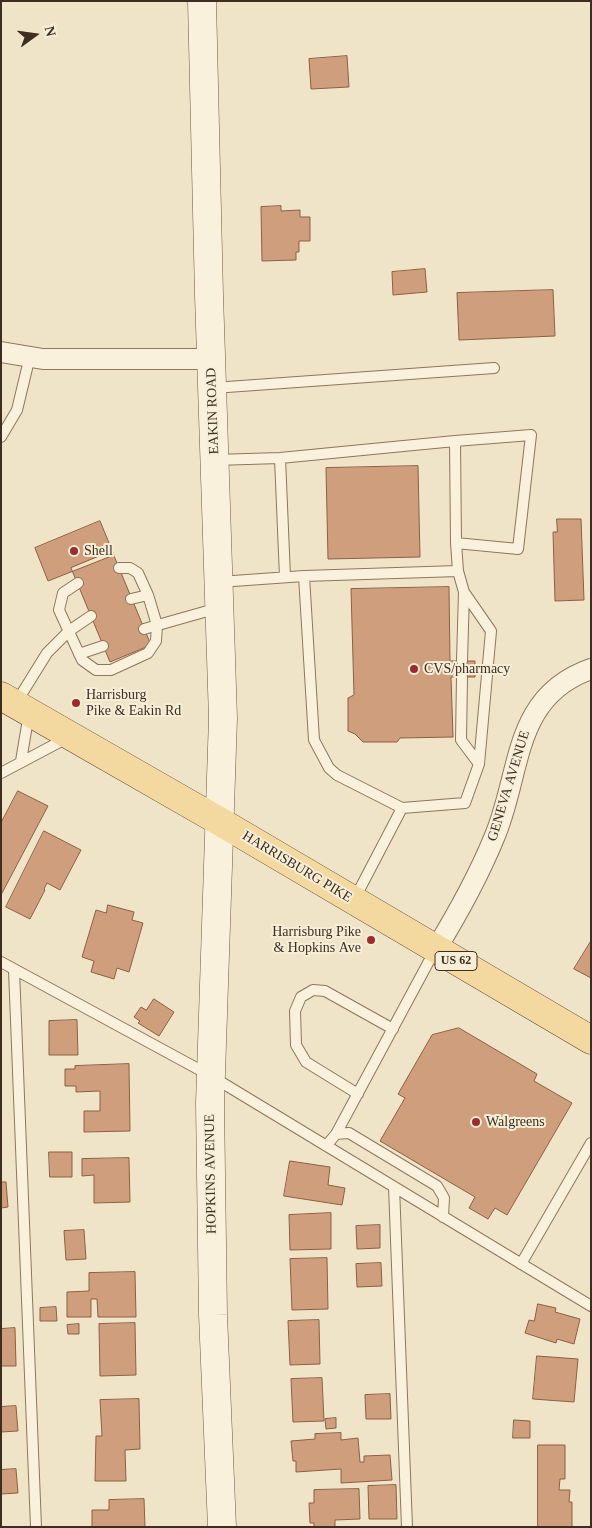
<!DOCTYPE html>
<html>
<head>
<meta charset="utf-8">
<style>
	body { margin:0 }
	#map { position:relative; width:592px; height:1528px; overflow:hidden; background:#f0e4c8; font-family:"Times New Roman",serif }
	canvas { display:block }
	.frame { position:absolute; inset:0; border:2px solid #3d2e20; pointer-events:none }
	.north { position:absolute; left:10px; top:10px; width:50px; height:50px; -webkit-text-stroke:4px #f7eed8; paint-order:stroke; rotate:76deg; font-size:14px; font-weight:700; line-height:20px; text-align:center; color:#3d2e20 }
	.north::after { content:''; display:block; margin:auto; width:18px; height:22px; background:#3d2e20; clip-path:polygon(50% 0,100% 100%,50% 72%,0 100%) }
</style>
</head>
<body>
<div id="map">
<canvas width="592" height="1528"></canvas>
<div class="frame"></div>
<div class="north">N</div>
</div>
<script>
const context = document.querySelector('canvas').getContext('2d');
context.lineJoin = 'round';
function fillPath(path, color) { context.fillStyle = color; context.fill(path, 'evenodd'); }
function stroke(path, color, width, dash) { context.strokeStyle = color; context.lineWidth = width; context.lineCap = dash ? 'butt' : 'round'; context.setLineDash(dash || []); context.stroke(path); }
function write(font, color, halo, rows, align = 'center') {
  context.font = font + ' "Times New Roman",serif'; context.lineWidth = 4; context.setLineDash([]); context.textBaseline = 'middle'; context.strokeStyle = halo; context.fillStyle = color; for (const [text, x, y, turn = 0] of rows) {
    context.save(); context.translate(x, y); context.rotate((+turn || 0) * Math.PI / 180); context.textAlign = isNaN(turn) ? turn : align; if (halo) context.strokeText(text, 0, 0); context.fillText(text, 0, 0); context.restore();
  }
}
const building = new Path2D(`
	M347,56L349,87L311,89L309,59Z
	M281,206V211L300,210V217H310V241H299V252H296V260L262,261L261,207Z
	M425,269L427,292L393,295L392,272Z
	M553,290L555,336L459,340L457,293Z
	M418,466L420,557L328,559L326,468Z
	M557,519H581L584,600L555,601L553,532H557Z
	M100,521L114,555L48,581L35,548Z
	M112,551L151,645L110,662L71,568Z
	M449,587L450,661H475V677H451L453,737L400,738L397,742H363L355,734L348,731V698L354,695L351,589Z
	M18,791L48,806L1,895V823Z
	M44,831L81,850L60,890L47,883L44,889L45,890L30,919L6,907Z
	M108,905L134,912L132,920L143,923L129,972L117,968L114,979L91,972L94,961L82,957L96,910L106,913Z
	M591,941V978L574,969Z
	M154,999L174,1012L159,1036L138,1023L140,1021L134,1017L141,1007L146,1010Z
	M77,1020L78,1055H49V1021Z
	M459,1028L537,1074L534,1081L572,1103L507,1215L495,1208L488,1219L469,1208L475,1197L380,1141L405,1098L398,1094L432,1035Z
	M129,1064L130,1131L84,1132V1111H100V1091L76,1092V1086H65V1069H75V1066Z
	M49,1152H72V1177H50Z
	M129,1158L130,1202L94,1203V1175L82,1176V1159Z
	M290,1161L330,1167L328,1185L345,1188L342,1205L284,1196Z
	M1,1182H6L8,1207L1,1208Z
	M331,1213V1249L290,1250L289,1215Z
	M380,1225V1248L357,1249L356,1226Z
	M84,1230L86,1259L66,1260L64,1231Z
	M327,1258L328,1309L292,1310L290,1259Z
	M381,1263L382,1286L357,1287L356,1264Z
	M135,1272L136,1317H98L97,1299H91V1317H67V1292L89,1291V1273Z
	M538,1304L556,1308L555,1312L580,1319L574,1344L557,1339L556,1343L525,1333L529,1320L534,1321Z
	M56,1307L57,1321H40V1308Z
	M319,1320L320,1364L290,1365L288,1321Z
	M135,1323L136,1375L100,1376L99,1324Z
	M79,1324V1334H68L67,1325Z
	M15,1328L16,1366H1V1329Z
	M537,1356L578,1359L574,1402L533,1399Z
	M322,1378L324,1421L293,1422L291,1379Z
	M390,1394L391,1419H366L365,1395Z
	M139,1399L140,1449L125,1450L126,1481H95L96,1436H102L100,1400Z
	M16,1406L18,1431L1,1432V1407Z
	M336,1418V1428L326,1429L325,1419Z
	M514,1420L530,1421V1438H513Z
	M341,1433V1440L358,1438L360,1462H364V1456L390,1455L392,1480L341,1483V1469L296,1472V1461H293L291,1441L315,1439V1434Z
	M538,1445H565V1479H560L559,1490H570L569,1502H572V1527H538Z
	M16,1469L18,1493L1,1494V1470Z
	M396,1485L397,1519H369L368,1486Z
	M359,1489L360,1519L335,1520V1527H314V1523H310L309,1503H314V1490Z
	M144,1499L145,1527H92V1510H109V1500Z`);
fillPath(building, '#cf9f7d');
stroke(building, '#8d5f41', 1);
const lane = new Path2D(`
	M213,388L494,368
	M1,437L17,410L30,356
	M455,441L531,435L518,549L456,543
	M280,458L285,577
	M215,460L280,458L455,441L456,543L458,571L464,592L491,631L479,764L465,803L402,808L354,900
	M304,576L458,571
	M219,582L304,576L314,740L329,768L337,775L402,808
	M78,583L63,593L59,610L82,660L96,670H111L148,653L156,641L157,625L148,595L138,573L130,568H119
	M131,599L148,595
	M144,629L218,608
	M79,654L103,646
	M462,661L464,592
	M462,677L461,740L479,764
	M16,703L47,653L69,631L91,616
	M21,761L29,713
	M1,773L69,737
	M1,962L211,1076L591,1306
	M14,970L36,1527
	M358,1094L306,1062L296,1045L295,1011L301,997L313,990L325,991L393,1029
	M336,1134L435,950
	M326,1146L336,1134L349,1133L437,1186L444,1198L443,1217
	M394,1187L407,1527
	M521,1264L591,1143`);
const street = new Path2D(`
	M1,352L43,359H211
	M436,949C458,913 478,877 494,838C522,774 511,697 591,669`);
const secondary = new Path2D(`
	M202,1L209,295L223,718L210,1103L213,1315L222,1527`);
const primary = new Path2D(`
	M1,696L219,821L591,1040`);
stroke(lane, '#8d765c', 12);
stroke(street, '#8d765c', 22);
stroke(secondary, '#6f573f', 29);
stroke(primary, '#5b4430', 29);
stroke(lane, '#faf1dc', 10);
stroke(street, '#faf1dc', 20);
stroke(secondary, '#faf1dc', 28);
stroke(primary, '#f3d9a0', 28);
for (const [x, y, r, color] of [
	[74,551,5,"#9e2a2b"],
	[414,669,5,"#9e2a2b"],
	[76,703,5,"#9e2a2b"],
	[371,940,5,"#9e2a2b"],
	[476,1122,5,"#9e2a2b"]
]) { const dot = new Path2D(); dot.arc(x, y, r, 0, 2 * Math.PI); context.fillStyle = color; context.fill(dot); stroke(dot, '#f7eed8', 2); }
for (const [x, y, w] of [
	[456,961,42]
]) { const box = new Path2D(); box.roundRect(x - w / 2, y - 9.5, w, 19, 4); context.fillStyle = '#f7eed8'; context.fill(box); stroke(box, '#3d2e20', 1); }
write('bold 12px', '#3d2e20', null, [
	["US 62",456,961]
]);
write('14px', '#3d2e20', '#f7eed8', [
	["EAKIN ROAD",213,411,-92],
	["GENEVA AVENUE",509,786,-73],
	["HARRISBURG PIKE",297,867,31],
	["HOPKINS AVENUE",211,1174,-91]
]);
write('14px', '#3d2e20', '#f7eed8', [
	["Shell",84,551],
	["CVS/pharmacy",424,669],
	["Harrisburg",86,695],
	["Pike & Eakin Rd",86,711],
	["Harrisburg Pike",361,932,"right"],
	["& Hopkins Ave",361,948,"right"],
	["Walgreens",486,1122]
], 'left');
</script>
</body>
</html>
